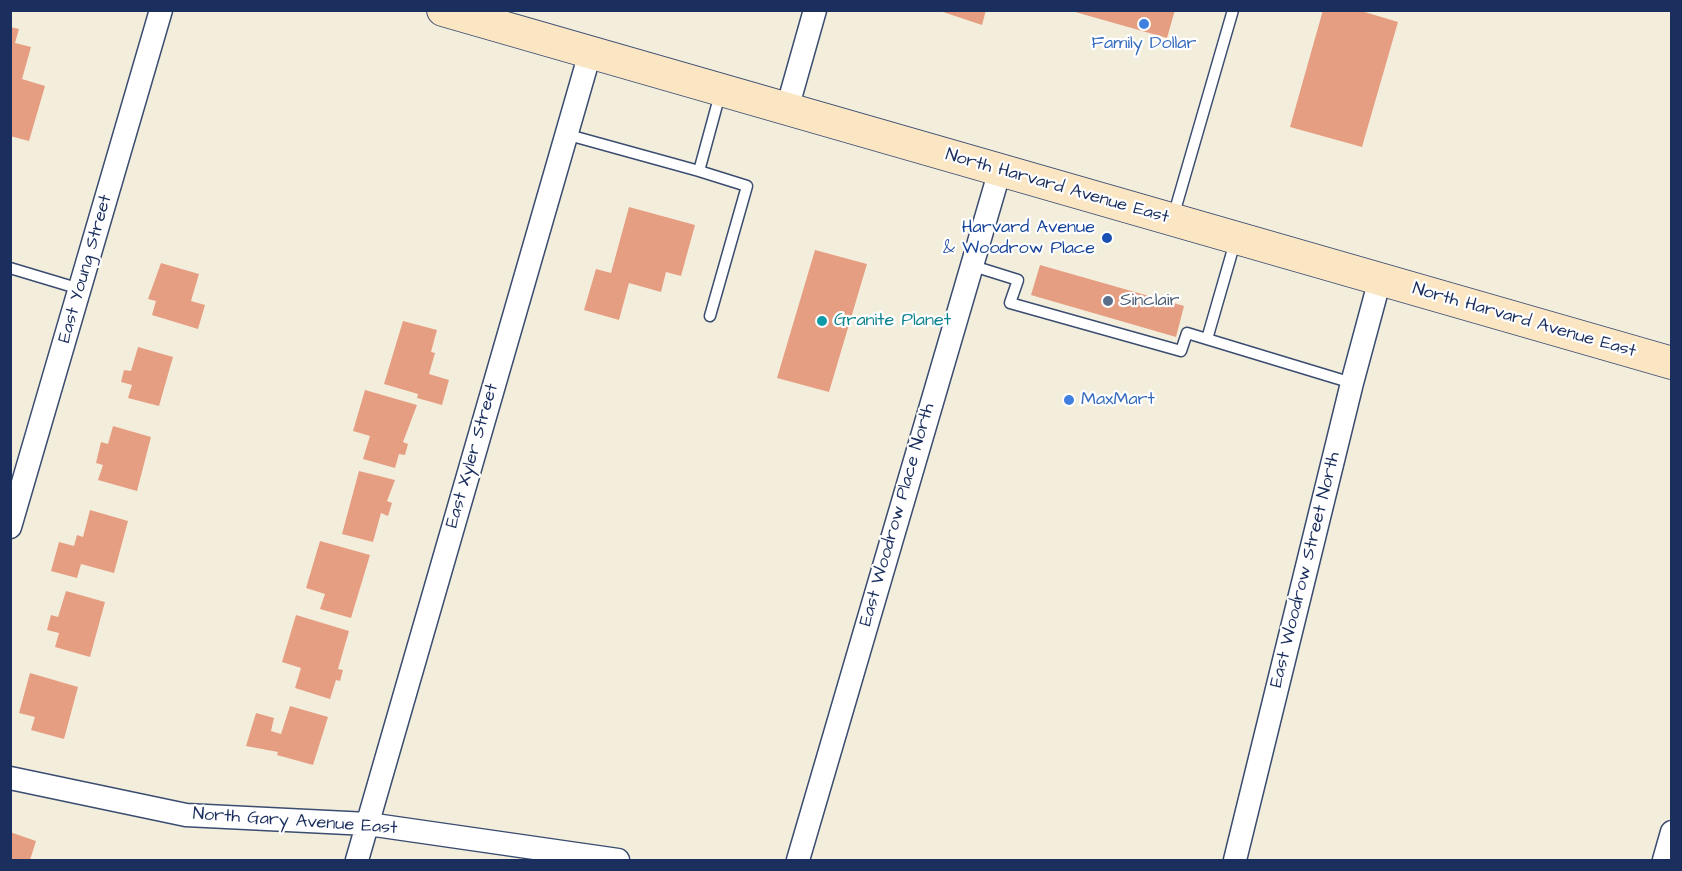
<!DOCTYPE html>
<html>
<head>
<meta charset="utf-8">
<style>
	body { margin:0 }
	#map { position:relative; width:1682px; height:871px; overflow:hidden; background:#f3eedb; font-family:"Architects Daughter",sans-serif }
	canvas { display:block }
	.frame { position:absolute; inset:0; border:12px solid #1b2f5e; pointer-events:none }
</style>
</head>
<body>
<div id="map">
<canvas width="1682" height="871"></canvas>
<div class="frame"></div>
</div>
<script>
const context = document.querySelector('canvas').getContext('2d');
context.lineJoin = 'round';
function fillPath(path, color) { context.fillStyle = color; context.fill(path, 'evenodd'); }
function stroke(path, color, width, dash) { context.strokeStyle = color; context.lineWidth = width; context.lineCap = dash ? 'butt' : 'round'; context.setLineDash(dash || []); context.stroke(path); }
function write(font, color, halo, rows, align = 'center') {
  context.font = font + ' "Architects Daughter",sans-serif'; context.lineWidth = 4.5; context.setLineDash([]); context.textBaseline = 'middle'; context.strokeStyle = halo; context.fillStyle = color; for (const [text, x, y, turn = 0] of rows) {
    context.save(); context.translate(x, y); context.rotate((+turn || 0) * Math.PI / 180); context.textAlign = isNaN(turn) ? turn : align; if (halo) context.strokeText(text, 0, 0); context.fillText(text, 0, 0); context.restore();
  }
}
fillPath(new Path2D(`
	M937,10H986L982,25Z
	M1068,10H1175L1167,38Z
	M1323,10H1358L1398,22L1362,147L1290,127Z
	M10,27L19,29L15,43L31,47L22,79L45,86L29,141L10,136Z
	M629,207L695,225L681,276L666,272L661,292L629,283L619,320L584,310L596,269L611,273Z
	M815,250L867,264L829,392L777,378Z
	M161,263L199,274L191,301L205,305L198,329L152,315L156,301L148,299Z
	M1040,265L1184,306L1176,337L1031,295Z
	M403,321L437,330L431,352L435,353L429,374L449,380L442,405L417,398L418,394L384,384Z
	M138,347L173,357L159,406L128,398L132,385L121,382L124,370L131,371Z
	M365,390L417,405L403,442L408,444L405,455L399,454L395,468L363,459L370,436L353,431Z
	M113,426L151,437L137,491L98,480L103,465L96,463L101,442L108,444Z
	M359,471L395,480L387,501L392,503L388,516L381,513L373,542L342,534Z
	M90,510L128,521L114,573L81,564L77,578L51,571L59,542L74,546L77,535L83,537Z
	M320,541L370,555L351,618L320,609L325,594L306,588Z
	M66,591L105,602L90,657L55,647L59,633L47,630L51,615L58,617Z
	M296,615L349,631L338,669L343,670L340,681L336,680L330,699L295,688L301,668L282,662Z
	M30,673L78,687L64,739L31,730L35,717L19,713Z
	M290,706L328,717L313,765L277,755L278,752L246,746L256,713L274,718L271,731L281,734Z
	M10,832L36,841L30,860H10Z`), '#e69e83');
const service = new Path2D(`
	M565,134L699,171
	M1173,217L1233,10
	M970,265L1018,280L1010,303L1181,351L1187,333L1352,383
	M10,268L80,289
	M710,316L747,186L699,171L720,94
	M1207,339L1235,242`);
const minor = new Path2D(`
	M787,109L815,10
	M10,527L161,10
	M10,778L186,815L368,824L618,860
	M357,860L590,53
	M798,860L1000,170
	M1235,860L1352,383L1380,279
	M1664,860L1672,832`);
const secondary = new Path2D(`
	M443,10L1672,363`);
stroke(service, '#3b4c71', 13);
stroke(minor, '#3b4c71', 25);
stroke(secondary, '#3b4c71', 34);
stroke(service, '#fff', 10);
stroke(minor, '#fff', 22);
stroke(secondary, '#fbe6c4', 32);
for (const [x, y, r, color] of [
	[1144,24,6,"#3f7fe0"],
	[1107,238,6,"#1a4fb4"],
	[1108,301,6,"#5c6f8a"],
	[822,321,6,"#0f9aa8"],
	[1069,400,6,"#3f7fe0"]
]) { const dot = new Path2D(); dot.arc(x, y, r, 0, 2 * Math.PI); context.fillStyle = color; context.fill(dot); stroke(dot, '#fff', 2); }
write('18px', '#366cbe', '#fff', [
	["Family Dollar",1144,44],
	["MaxMart",1081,400,"left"]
]);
write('18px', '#1b2f5e', '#fff', [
	["North Harvard Avenue East",1057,187,16],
	["East Young Street",86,269,-74],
	["North Harvard Avenue East",1524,321,16],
	["East Xyler Street",473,456,-74],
	["East Woodrow Place North",898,515,-74],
	["East Woodrow Street North",1306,570,-76],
	["North Gary Avenue East",295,822,4]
]);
write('18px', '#164399', '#fff', [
	["Harvard Avenue",1095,228],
	["& Woodrow Place",1095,249]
], 'right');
write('18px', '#4e5e75', '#fff', [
	["Sinclair",1120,301]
], 'left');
write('18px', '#0d838f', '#fff', [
	["Granite Planet",834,321]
], 'left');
</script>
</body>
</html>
